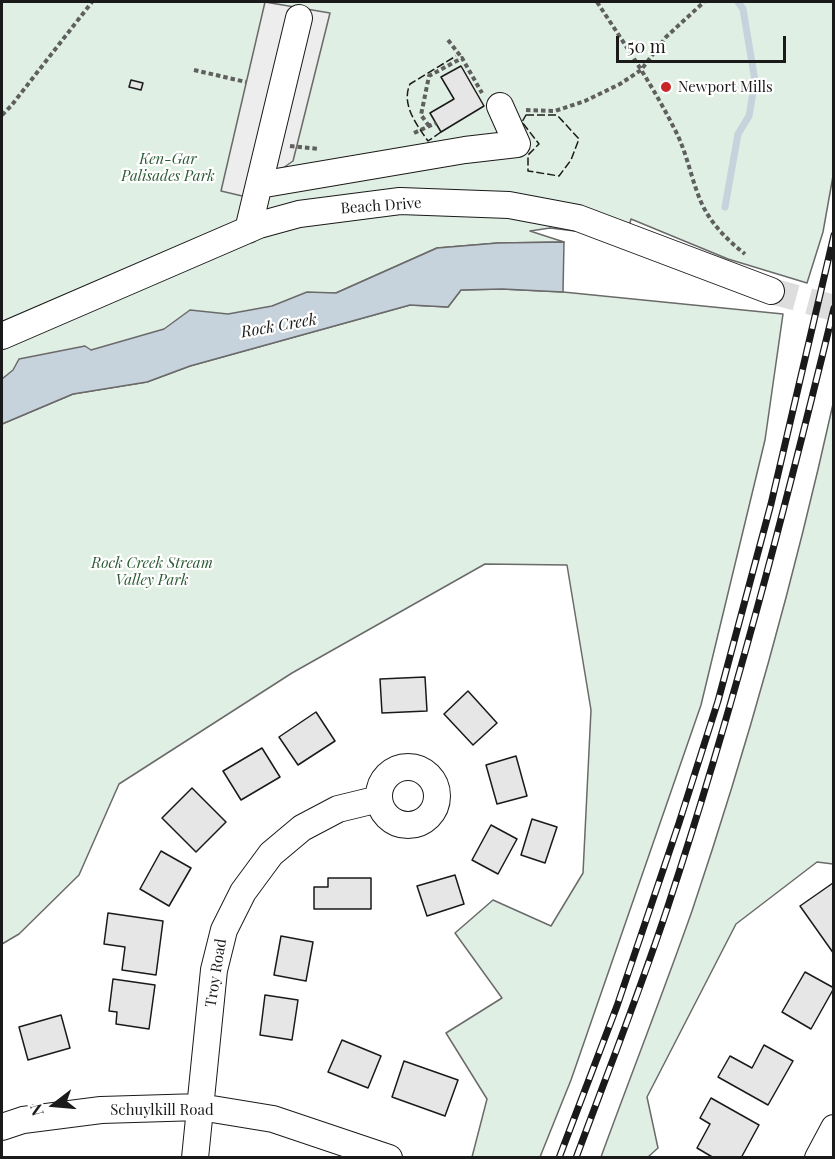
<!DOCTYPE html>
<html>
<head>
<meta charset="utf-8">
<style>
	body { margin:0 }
	#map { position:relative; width:835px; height:1159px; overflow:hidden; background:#fff; font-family:"Playfair Display",serif }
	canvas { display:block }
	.frame { position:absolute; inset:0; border:3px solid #1a1a1a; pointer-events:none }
	.north { position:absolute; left:24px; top:1075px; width:60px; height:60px; -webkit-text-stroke:4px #fff; paint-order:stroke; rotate:254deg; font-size:16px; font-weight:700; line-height:24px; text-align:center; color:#1a1a1a }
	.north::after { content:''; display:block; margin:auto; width:21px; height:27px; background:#1a1a1a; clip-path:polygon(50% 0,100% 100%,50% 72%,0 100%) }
	.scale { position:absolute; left:616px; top:36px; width:170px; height:27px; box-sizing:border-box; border:3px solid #1a1a1a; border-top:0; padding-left:8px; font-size:18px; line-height:21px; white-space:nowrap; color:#1a1a1a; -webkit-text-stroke:4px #fff; paint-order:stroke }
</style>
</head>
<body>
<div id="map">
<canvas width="835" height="1159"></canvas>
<div class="frame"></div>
<div class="north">N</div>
<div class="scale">50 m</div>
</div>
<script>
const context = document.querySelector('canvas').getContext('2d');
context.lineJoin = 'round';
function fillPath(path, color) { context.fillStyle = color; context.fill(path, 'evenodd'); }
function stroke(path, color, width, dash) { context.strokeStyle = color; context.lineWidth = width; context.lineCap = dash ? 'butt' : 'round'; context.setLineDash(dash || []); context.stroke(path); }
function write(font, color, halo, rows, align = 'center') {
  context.font = font + ' "Playfair Display",serif'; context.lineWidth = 4.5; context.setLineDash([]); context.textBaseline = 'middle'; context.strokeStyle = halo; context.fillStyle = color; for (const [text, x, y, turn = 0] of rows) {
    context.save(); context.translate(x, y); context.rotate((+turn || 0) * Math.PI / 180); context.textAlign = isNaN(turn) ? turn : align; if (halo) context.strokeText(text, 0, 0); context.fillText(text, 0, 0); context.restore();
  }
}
const green = new Path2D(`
	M2,2H833V176L823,232L807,283L728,259L631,219L626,237L550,228L530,231L564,242L498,243L437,248L336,293H311L2,408Z
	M502,289L563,292L783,314L765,440L701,705L571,1080L540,1157H472L487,1099L446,1033L502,998L455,933L493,900L551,926L583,873L591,710L567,565L485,564L292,673L119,784L79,875L19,934L2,944V424L73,394L147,382L190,366L410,305L448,307L461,290Z
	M833,404V864L817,862L736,924L647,1097L658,1148L648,1157H601C631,1075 663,993 692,911C748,745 795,575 833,404Z`);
fillPath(green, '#e0efe3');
stroke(green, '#6a6a6a', 1.5);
const parking = new Path2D(`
	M265,2L330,13L293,161L259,185L255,199L221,191Z`);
fillPath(parking, '#ededed');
stroke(parking, '#6a6a6a', 1.5);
const water = new Path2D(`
	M564,242L563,292L502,289L461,290L448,307L410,305L190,366L147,382L73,394L2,424V379L13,370L19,359L85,346L91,350L164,329L190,310L228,314L272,306L307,292L336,293L437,248L498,243Z`);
fillPath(water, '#c6d2dc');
stroke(water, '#6a6a6a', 1.5);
stroke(new Path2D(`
	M725,207L738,134L749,116L755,81L743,9L738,2`), '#c6d2dc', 7);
const building = new Path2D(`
	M461,66L484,106L441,132L430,113L454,99L441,77Z
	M131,80L143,83L141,90L129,87Z
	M425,677L427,711L382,713L380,679Z
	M468,691L497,723L473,745L444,714Z
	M316,712L335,741L298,765L279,737Z
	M262,748L280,777L241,800L223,771Z
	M516,756L527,796L497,804L486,765Z
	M192,788L226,822L196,852L162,818Z
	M532,819L557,827L545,863L521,855Z
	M491,825L517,839L498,874L472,860Z
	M161,851L191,868L169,906L140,889Z
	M455,875L464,904L427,916L417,886Z
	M328,878H371V909H314V887H328Z
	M833,883L834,884V954L800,906Z
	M108,913L163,921L156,975L122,970L125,947L104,944Z
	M281,936L313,942L306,981L274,975Z
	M805,972L834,988L811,1029L782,1012Z
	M113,979L155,985L149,1029L116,1024L117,1012L109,1011Z
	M265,995L298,1000L292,1040L260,1035Z
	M61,1015L70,1048L28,1060L19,1027Z
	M342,1040L381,1056L368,1088L328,1072Z
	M764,1045L793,1061L768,1105L718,1077L730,1056L752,1068Z
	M404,1061L458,1080L445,1116L392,1097Z
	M711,1098L759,1125L741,1158H714L697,1148L710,1124L700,1118Z`);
fillPath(building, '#e6e6e6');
stroke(building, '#1a1a1a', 1.5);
stroke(new Path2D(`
	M771,291L834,308`), '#ddd', 26, [26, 13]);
const minor = new Path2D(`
	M259,185L465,150L517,144L500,106
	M248,230L299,18
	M2,336L259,225L299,214L400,201L509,205L578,218L771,291
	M379 796a29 29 0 1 1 58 0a29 29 0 1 1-58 0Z
	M2,1127L23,1120L101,1110L200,1107L273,1119L389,1158
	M195,1158L214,970L224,930L243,892L271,854L302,828L338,809L379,799
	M818,1158L834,1128`);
stroke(minor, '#1a1a1a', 28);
stroke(new Path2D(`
	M597,2C624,43 652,84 674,128C686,150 690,174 699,197C708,221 726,239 745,254
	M448,40L462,58
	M194,70L246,82
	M526,110L555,111L585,101L620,84L641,70L666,37L704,2
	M2,115L11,106L92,2
	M429,126L421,115L429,76L462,58L482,93
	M414,133L436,123
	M290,146L319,149`), '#5f5f5f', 4, [4.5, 3]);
stroke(minor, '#fff', 26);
const rail = new Path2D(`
	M559,1158L617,1006L679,823L718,701L771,504L834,235
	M576,1158C607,1074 640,991 668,906C733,710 785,509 834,308`);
stroke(rail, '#1a1a1a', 7);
stroke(rail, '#fff', 4.5, [14]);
stroke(new Path2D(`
	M526,115H557L579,139L571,160L559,176L528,171V155L539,144L522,122Z
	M441,132L428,141C416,124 401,104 410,84L456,56`), '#1a1a1a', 1.5, [8, 3]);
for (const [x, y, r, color] of [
	[666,87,6,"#c62828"]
]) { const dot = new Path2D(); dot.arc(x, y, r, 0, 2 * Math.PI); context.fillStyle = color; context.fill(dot); stroke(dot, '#fff', 2); }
write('15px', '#1a1a1a', '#fff', [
	["Newport Mills",678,87]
], 'left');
write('italic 15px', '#2b5a34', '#fff', [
	["Ken-Gar",168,159],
	["Palisades Park",168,176],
	["Rock Creek Stream",152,563],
	["Valley Park",152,580]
]);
write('15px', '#1a1a1a', '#fff', [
	["Beach Drive",381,206,-4],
	["Troy Road",216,973,-81],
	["Schuylkill Road",162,1110]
]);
write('italic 16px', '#1a1a1a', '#fff', [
	["Rock Creek",279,326,-10]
]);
</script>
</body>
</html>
